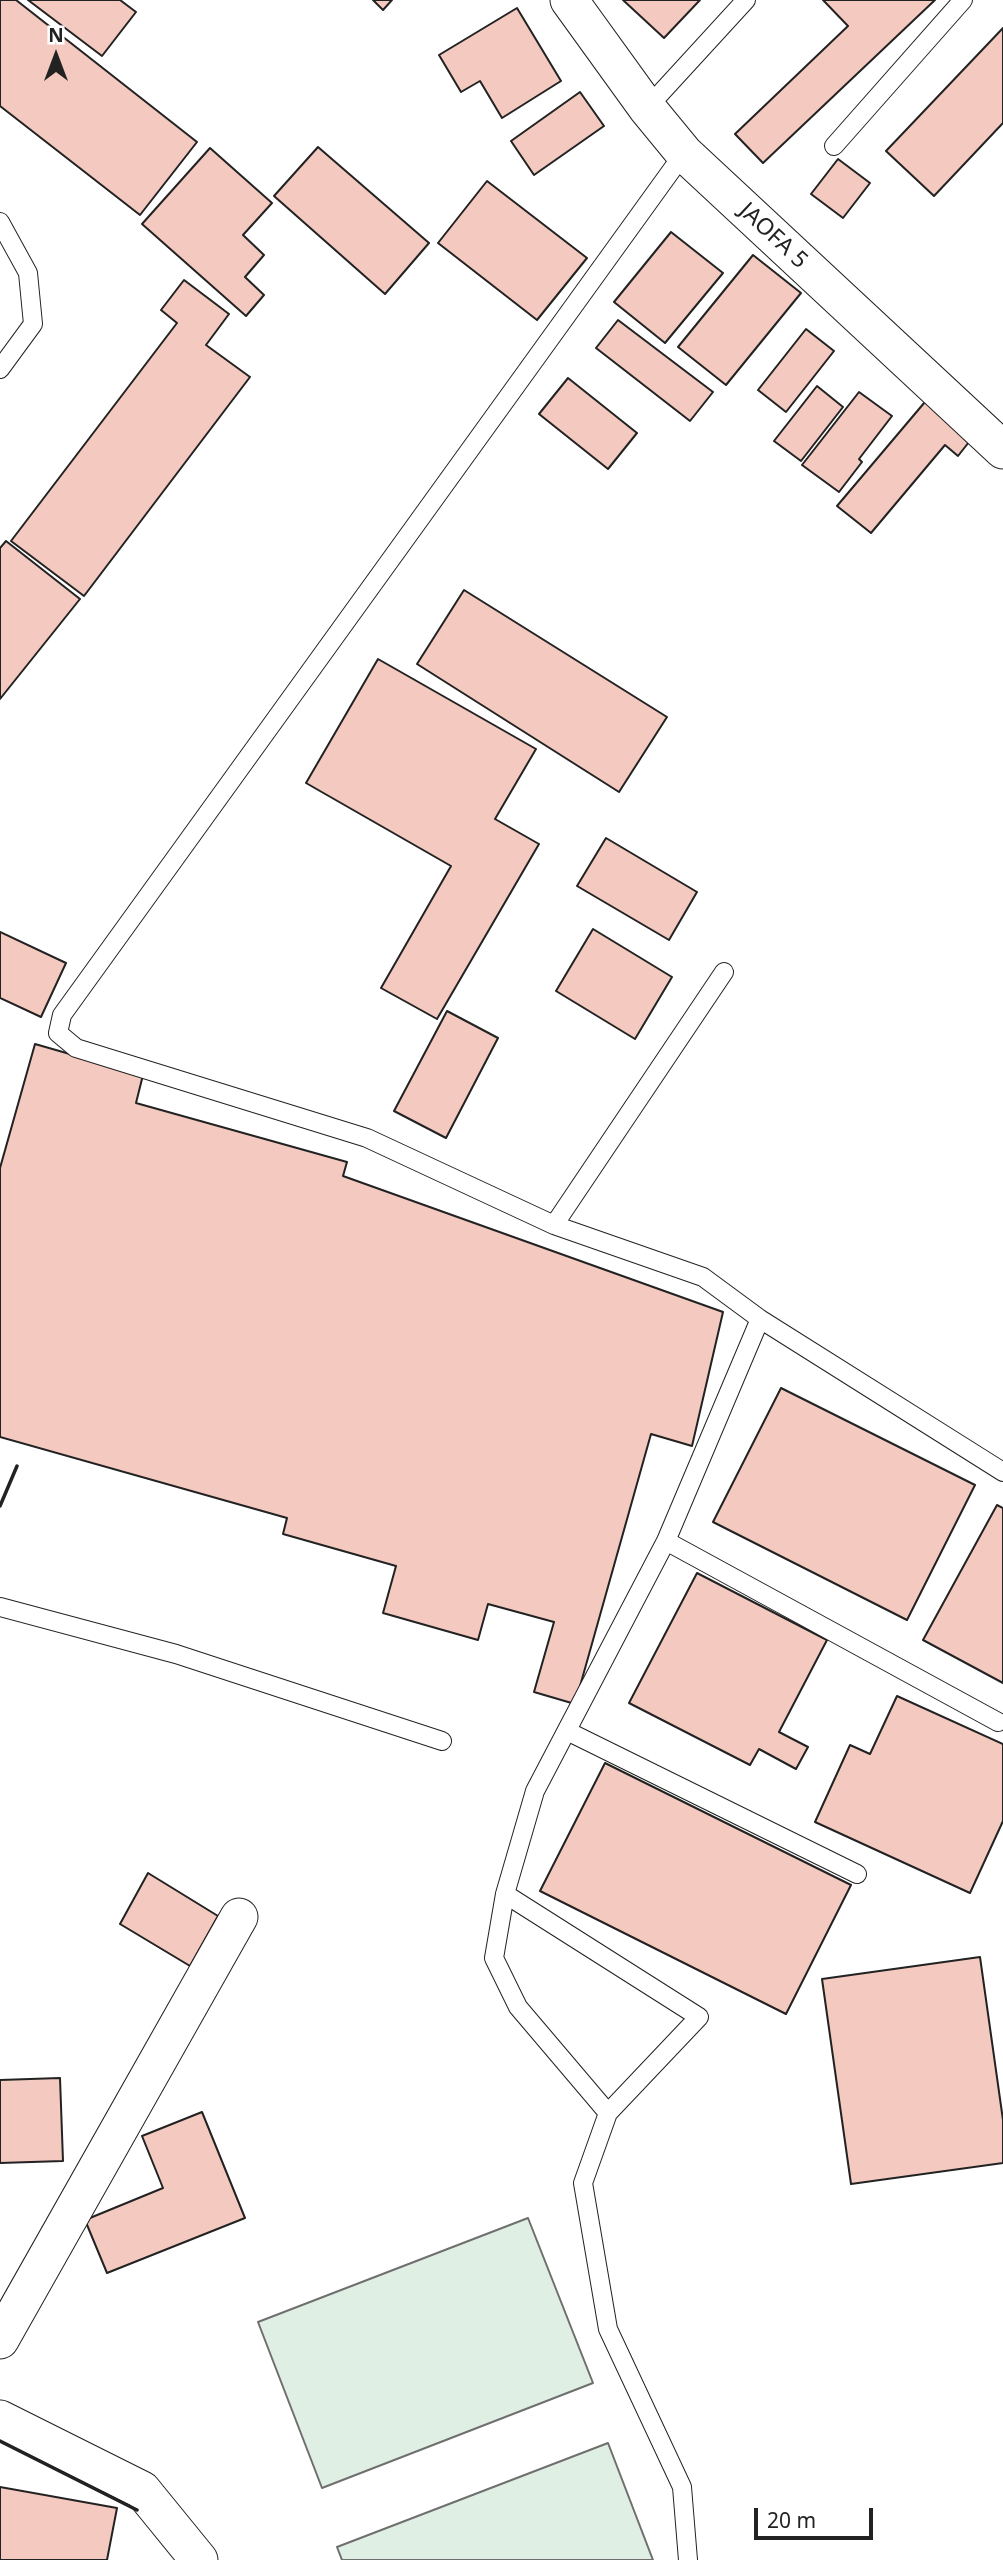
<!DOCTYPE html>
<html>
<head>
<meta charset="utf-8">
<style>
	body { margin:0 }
	#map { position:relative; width:1003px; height:2560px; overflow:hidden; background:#fff; font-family:"Noto Sans",sans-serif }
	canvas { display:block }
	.north { position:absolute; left:21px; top:21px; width:70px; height:70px; -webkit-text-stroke:5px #fff; paint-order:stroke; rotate:0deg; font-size:19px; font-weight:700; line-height:28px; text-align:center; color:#222 }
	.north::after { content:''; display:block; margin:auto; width:24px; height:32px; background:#222; clip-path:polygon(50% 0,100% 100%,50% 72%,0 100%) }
	.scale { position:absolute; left:754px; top:2508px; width:119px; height:32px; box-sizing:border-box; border:4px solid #222; border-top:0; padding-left:9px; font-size:21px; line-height:24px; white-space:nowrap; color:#222; -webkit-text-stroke:5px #fff; paint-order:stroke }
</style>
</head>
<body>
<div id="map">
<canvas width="1003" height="2560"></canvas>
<div class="north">N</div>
<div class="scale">20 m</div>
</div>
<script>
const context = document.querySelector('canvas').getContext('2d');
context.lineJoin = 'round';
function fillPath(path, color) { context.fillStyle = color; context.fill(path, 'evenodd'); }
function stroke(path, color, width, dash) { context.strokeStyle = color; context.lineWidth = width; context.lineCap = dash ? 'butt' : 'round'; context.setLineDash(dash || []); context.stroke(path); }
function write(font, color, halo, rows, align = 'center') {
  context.font = font + ' "Noto Sans",sans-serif'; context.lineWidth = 5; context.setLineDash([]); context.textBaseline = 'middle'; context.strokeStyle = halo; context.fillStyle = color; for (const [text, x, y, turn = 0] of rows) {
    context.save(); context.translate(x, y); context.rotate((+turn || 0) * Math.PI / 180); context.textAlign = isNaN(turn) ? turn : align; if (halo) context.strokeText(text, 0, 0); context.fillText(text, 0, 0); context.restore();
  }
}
const green = new Path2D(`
	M528,2218L593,2383L322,2488L258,2322Z
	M608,2443L653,2560H342L337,2547Z`);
fillPath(green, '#e0efe3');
stroke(green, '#6f6f6f', 2);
const building = new Path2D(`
	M0,0H16L197,142L140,215L0,106Z
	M28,0H120L136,12L102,56Z
	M373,0H392L383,10Z
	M623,0H700L664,38Z
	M823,0H935L763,163L735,134L848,26Z
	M517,8L561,81L502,118L480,81L461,92L439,55Z
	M1003,28V123L934,196L886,151Z
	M580,92L604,126L534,175L511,141Z
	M318,147L429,243L385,294L274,196Z
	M210,148L272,203L243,235L264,255L245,277L264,295L246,316L142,224Z
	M838,159L870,183L843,218L811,194Z
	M487,181L587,258L537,320L438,243Z
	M671,232L723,273L665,343L614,302Z
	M753,255L801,293L726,385L678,347Z
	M184,280L229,314L206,345L250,377L84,596L11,541L177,323L161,310Z
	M618,320L713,392L690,421L596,348Z
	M806,329L834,351L786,412L758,390Z
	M568,378L637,433L608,469L539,414Z
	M817,386L843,407L801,461L774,441Z
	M859,392L892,416L859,459L862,462L839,492L802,465Z
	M930,396L976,433L958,456L945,445L871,533L837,506Z
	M6,541L80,599L0,699V548Z
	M464,590L667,717L619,792L417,664Z
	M378,659L536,749L495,819L539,844L437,1019L381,988L451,866L306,783Z
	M606,838L697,892L669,940L577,886Z
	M593,929L672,977L635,1039L556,991Z
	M0,932L66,963L41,1017L0,998Z
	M447,1011L498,1038L446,1138L394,1111Z
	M35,1044L143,1075L136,1103L347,1162L343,1176L723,1312L692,1446L651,1434L575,1704L534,1692L554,1622L488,1604L478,1640L383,1613L396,1566L283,1534L287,1518L0,1437V1168Z
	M781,1388L975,1485L907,1620L713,1522Z
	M997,1505L1003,1508V1683L923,1640Z
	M697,1573L827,1640L779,1732L808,1747L796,1769L759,1749L750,1765L629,1703Z
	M897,1696L1003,1744V1821L970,1893L815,1822L850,1745L870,1754Z
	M605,1763L851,1885L786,2014L540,1891Z
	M148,1873L218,1916L190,1966L120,1924Z
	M980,1957L1003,2120V2163L851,2184L822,1979Z
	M60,2078L63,2161L0,2163V2080Z
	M202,2112L245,2218L107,2273L85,2220L163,2188L142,2136Z
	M0,2487L117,2508L107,2560H0Z`);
fillPath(building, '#f3c9c0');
stroke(building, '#222', 2);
const service = new Path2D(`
	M647,108L746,0
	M834,146L963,0
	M684,153L62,1015L58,1033L76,1048L367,1138L554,1225L703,1277L760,1319
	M0,222L28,273L33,324L0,369
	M554,1225L724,972
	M666,1541L998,1722
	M0,1607L176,1654L442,1741
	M567,1731L857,1874
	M505,1894L699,2017L608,2113
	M688,2560L682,2487L608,2329L583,2183L608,2113L518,2007L494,1958L505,1894L535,1791L666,1541L760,1319L1003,1472`);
const minor = new Path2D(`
	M569,0L647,108L684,153L1003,450
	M0,2340L239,1917
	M0,2419L142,2490L199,2560`);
stroke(service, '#222', 20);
stroke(minor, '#222', 39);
stroke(service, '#fff', 18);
stroke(minor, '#fff', 37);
stroke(new Path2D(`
	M0,1506L17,1466
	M0,2441L137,2510`), '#222', 3.5);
write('23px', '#222', '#fff', [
	["JAOFA 5",773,236,43]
]);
</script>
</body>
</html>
